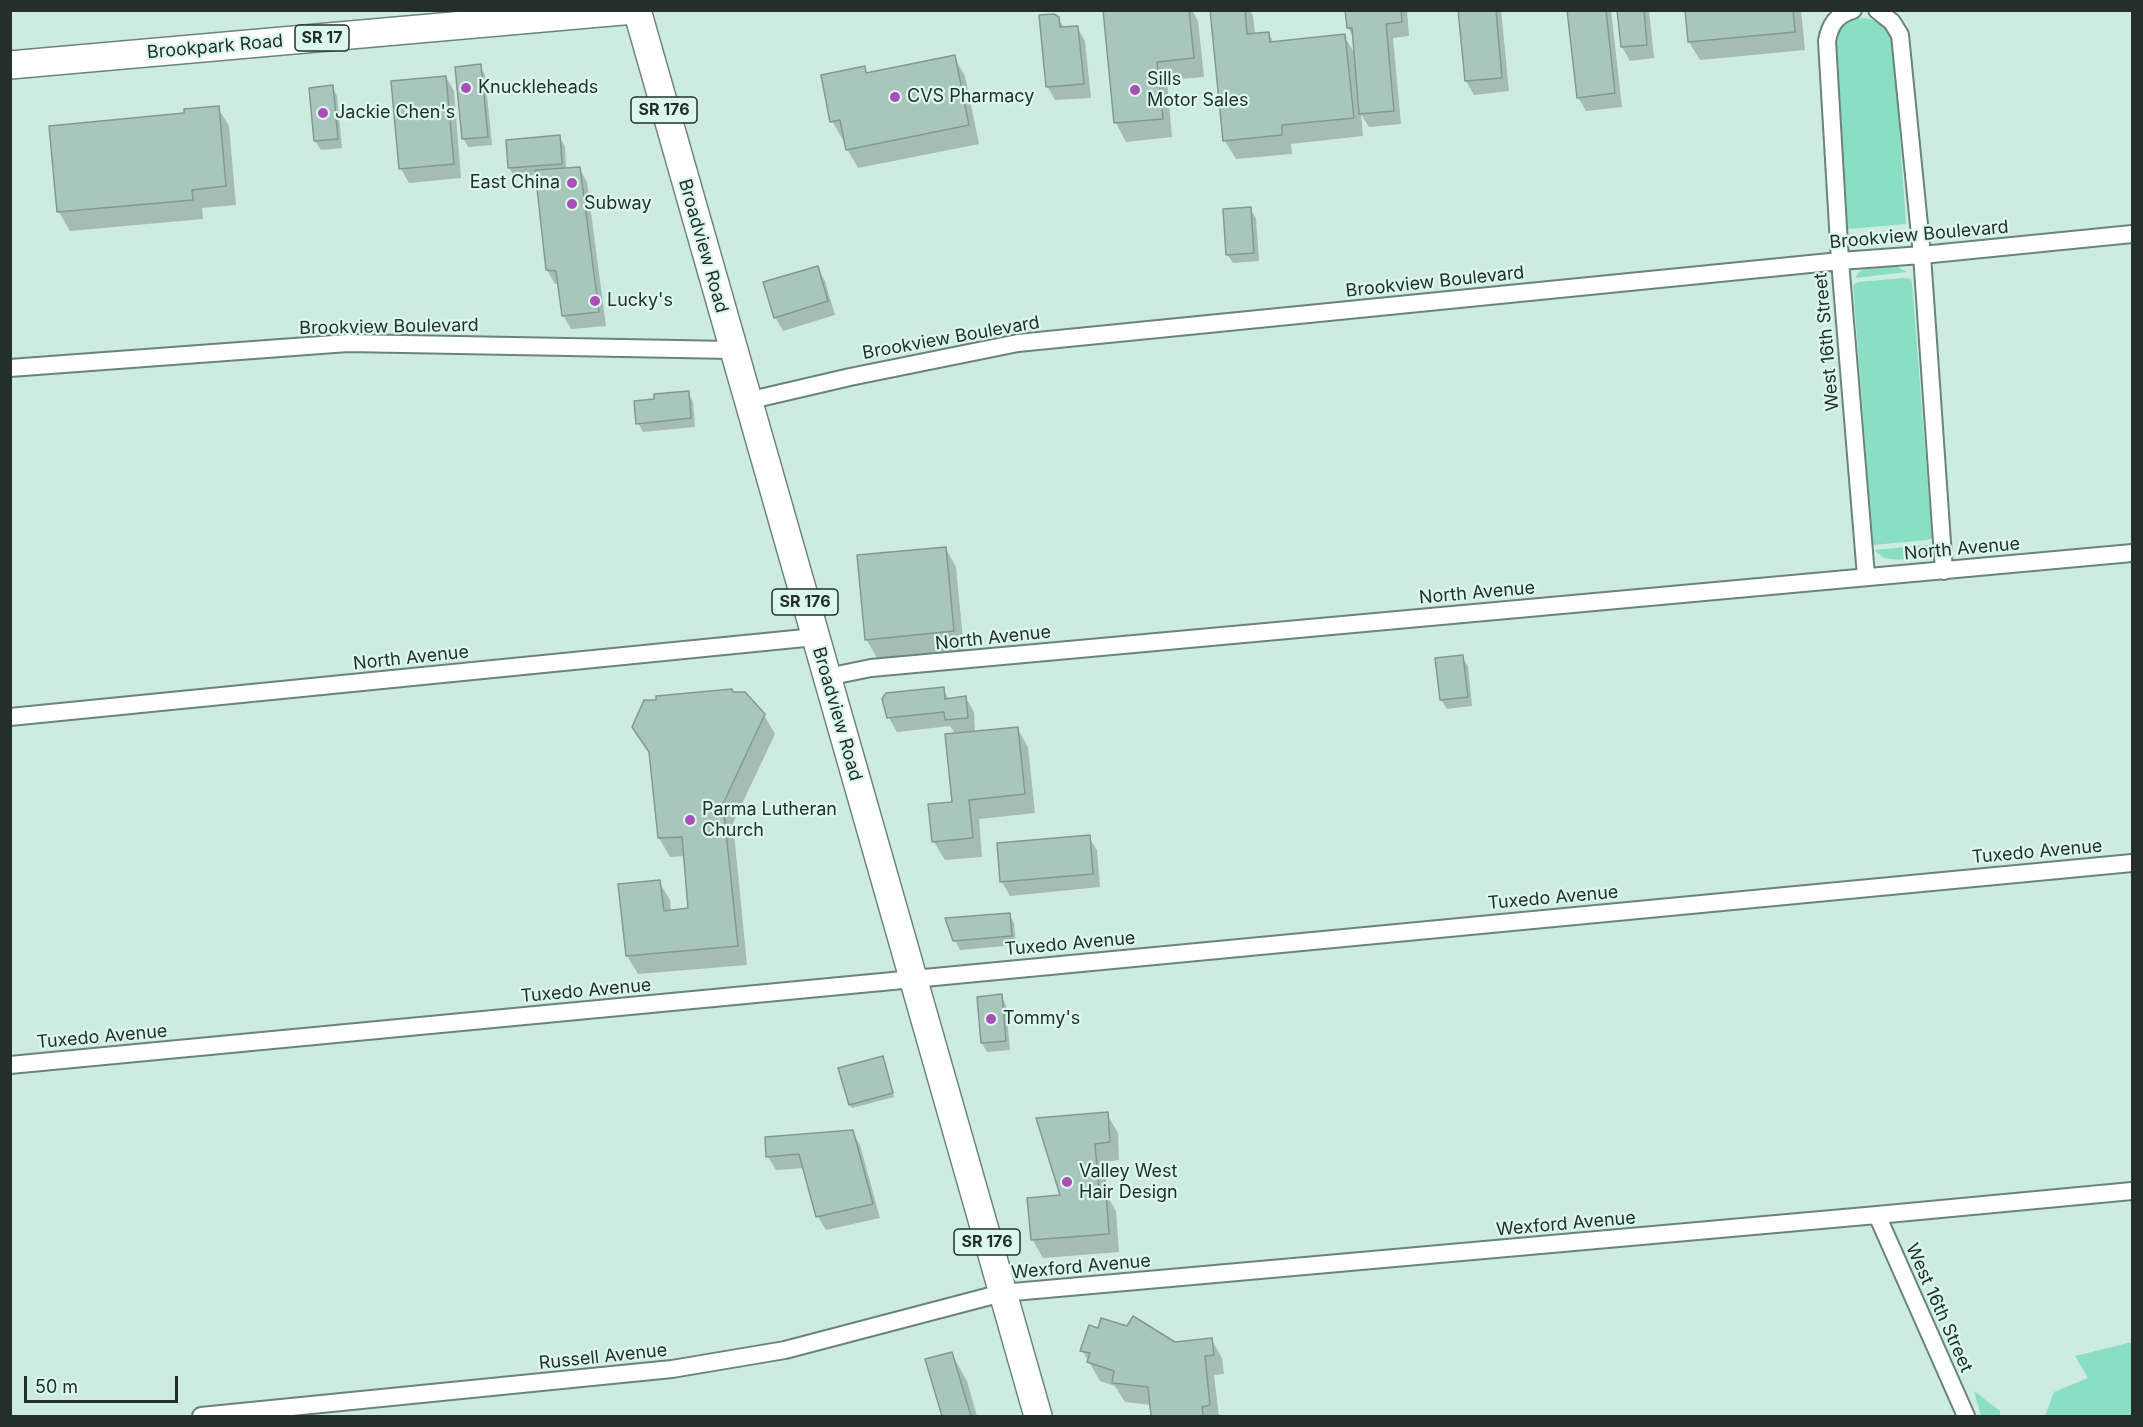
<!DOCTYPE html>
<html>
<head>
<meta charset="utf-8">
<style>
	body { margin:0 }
	#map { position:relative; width:2143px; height:1427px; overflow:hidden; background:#ceebe1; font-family:Inter,sans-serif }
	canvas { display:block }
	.frame { position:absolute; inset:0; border:12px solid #242f2b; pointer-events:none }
	.scale { position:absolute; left:24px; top:1376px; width:154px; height:27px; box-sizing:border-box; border:3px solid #242f2b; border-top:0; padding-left:8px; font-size:18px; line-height:21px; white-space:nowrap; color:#242f2b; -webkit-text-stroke:4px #dbf8ee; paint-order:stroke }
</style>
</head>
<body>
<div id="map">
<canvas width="2143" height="1427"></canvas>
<div class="frame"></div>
<div class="scale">50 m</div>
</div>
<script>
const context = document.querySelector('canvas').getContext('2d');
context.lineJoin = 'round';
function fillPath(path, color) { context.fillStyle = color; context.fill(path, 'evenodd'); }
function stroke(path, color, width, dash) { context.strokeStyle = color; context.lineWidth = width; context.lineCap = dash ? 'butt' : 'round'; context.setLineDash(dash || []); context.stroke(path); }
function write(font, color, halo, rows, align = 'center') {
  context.font = font + ' Inter,sans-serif'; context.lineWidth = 4.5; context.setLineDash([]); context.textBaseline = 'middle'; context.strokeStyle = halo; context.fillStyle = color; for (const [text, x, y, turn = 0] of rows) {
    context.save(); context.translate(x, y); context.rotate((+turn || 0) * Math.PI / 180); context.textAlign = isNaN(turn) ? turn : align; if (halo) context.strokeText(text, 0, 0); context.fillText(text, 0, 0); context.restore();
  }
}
fillPath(new Path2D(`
	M1865,18C1879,21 1889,28 1893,42L1906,224L1848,229L1832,46C1840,26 1843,21 1865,18Z
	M1896,266L1907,272L1855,278L1860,271L1865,269Z
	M1904,278L1911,279L1912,283L1932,538L1927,540L1873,545L1853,285L1858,282Z
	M1927,545L1930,546C1922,560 1899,561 1884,558L1874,550Z
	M2132,1342V1416H2045L2054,1392L2088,1378L2075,1356Z
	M1974,1391L2000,1411V1416H1981Z`), '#8adec4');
fillPath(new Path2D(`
	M1192,10L1198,21L1204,77L1167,80L1172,137L1126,142L1116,123L1105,11Z
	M1212,10H1250L1253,16L1255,34L1268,33L1274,43L1344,36L1356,55L1354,38L1348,28L1347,10H1407L1409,36L1393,38L1401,124L1369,127L1361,114L1363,136L1291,144L1292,154L1236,159L1225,141Z
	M1460,10H1501L1509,91L1474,95L1466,81Z
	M1569,10H1611L1622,107L1586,111L1578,97Z
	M1619,10H1649L1654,58L1630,61L1622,47Z
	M1686,10H1801L1805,50L1700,60L1689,42Z
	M1058,18L1064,28L1077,27L1085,41L1091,98L1055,100L1047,86Z
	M954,57L965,76L979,144L858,168L847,149L845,139L843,140L832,121L864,68L868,75Z
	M480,66L485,75L492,145L468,147L463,138Z
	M446,77L454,91L461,178L409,183L401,169Z
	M332,87L337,96L342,148L321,150L315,141Z
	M218,108L229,126L236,205L202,208L203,219L70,231L59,212L51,127L186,115Z
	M559,137L565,146L566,169L579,168L587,182L606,326L571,329L563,315L559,284H555L547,270L537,175L515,177L509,168Z
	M1250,209L1256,218L1259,261L1233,263L1227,254Z
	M817,268L825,281L835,315L783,331L775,317Z
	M688,393L693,402L695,427L643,432L638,423L656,400Z
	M946,549L956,567L964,650L877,658L866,639Z
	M1462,657L1468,666L1472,706L1447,709L1441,700Z
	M943,689L949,700L966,698L974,712L975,733L1017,728L1028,747L1035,813L979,819L982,857L945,860L934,842L953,803L956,735L950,726L897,732L889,718L884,699Z
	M764,715L775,734L733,823L747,965L638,974L627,956L659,882L670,900L671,912L690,910L685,856L670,857L659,838L651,755L645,746Z
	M1089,837L1097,850L1100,887L1010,896L1002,882Z
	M1009,914L1014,923L1016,945L960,950L955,940Z
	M1001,996L1006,1005L1010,1050L987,1052L982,1043Z
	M884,1062L894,1097L852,1108L850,1105Z
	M1107,1114L1118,1133L1119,1160L1105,1162L1107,1196L1116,1211L1119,1252L1043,1258L1032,1239L1062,1196Z
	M852,1131L860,1145L880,1218L826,1230L818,1217L804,1168L776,1170L768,1157Z
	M1212,1340L1222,1358L1224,1374L1214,1375L1219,1416H1152L1151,1405L1125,1402L1115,1386L1100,1381L1082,1350Z
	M951,1353L967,1381L977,1416H943L927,1360Z`), '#0003');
const building = new Path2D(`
	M1103,10H1189L1194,58L1157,62L1163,119L1114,123Z
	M1210,10H1245L1247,34L1269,32L1270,42L1345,34L1354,118L1282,125V135L1223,141Z
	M1345,10H1401L1402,22L1386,24L1394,111L1359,114L1352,28H1347Z
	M1458,10H1496L1502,78L1465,81Z
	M1567,10H1606L1615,93L1577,98Z
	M1617,10H1644L1647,45L1621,47Z
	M1685,10H1793L1795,32L1688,42Z
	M1054,14L1059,17L1060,27L1078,26L1084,84L1046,87L1039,15Z
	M955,55L969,125L846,150L840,120L830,122L821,75L865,66L866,73Z
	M481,64L488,137L462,139L455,67Z
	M446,76L454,164L399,169L391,81Z
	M333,85L338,139L314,141L309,88Z
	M219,106L226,186L192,190L193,200L57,212L49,126L184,113V109Z
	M560,135L562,164L508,168L506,140Z
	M580,167L599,312L562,316L556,271L546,270L535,170Z
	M1251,207L1254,253L1226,255L1223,209Z
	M818,266L828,301L774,318L763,282Z
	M689,391L691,418L636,424L634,401L654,399V394Z
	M946,547L954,631L865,640L857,555Z
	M1463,655L1468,697L1440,700L1435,658Z
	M944,687L945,699L966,696L968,718L945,720L944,712L887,718L882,699L886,693Z
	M732,689L733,692H745L765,714L723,804L738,946L626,956L618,884L660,880L664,911L688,908L682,837L658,838L649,752L632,727L644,700H656V696Z
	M1018,727L1025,794L969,800L973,838L932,842L928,804L952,802L945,734Z
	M1090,835L1093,874L1000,882L997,843Z
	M1010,913L1012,936L953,941L945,918Z
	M1002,994L1006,1041L981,1043L977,997Z
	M883,1056L893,1093L849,1105L838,1068Z
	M1108,1112L1110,1142L1095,1144L1099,1191H1106L1109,1234L1031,1240L1027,1198L1060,1195L1036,1118Z
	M853,1130L873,1204L816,1217L799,1154L766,1157L765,1137Z
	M1133,1316L1175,1342L1212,1338L1214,1355L1205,1356L1210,1405L1202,1407L1203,1416H1151L1148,1387L1112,1383L1114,1371L1087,1362L1090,1353L1080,1351L1089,1325L1098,1328L1101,1318L1127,1326Z
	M952,1352L971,1416H942L925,1359Z`);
fillPath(building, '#a9c6bc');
stroke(building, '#809b92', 1.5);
const minor = new Path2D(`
	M1853,10C1836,15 1830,25 1827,41L1840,261L1866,576
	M1877,10L1892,22L1900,35L1922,255L1944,571
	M10,368L348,343L732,350
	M747,401L850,377L1018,343L1840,261L1922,255L2132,234
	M827,677L871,668L2132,553
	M10,717L815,637
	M10,1065L2132,863
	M1877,1215L1966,1416
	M201,1416L672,1369L785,1350L1002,1293L1877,1215L2132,1191`);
const primary = new Path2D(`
	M637,10L1038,1416
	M10,65L634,10`);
stroke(minor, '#69847b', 20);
stroke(primary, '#69847b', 30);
stroke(minor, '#fff', 16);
stroke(primary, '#fff', 27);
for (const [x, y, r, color] of [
	[466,88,6,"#ab4eb8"],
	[1135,90,6,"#ab4eb8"],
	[895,97,6,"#ab4eb8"],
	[323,113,6,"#ab4eb8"],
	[572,183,6,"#ab4eb8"],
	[572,204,6,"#ab4eb8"],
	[595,301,6,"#ab4eb8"],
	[690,820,6,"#ab4eb8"],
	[991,1019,6,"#ab4eb8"],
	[1067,1182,6,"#ab4eb8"]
]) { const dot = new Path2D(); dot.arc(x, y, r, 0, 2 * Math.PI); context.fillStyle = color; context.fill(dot); stroke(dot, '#dbf8ee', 2); }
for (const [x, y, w] of [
	[322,38,54],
	[664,110,66],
	[805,602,66],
	[987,1242,66]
]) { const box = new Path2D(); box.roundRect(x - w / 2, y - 13, w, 26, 4.5); context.fillStyle = '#dbf8ee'; context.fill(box); stroke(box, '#242f2b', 1.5); }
write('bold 16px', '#242f2b', null, [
	["SR 17",322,38],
	["SR 176",664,110],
	["SR 176",805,602],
	["SR 176",987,1242]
]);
write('18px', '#242f2b', '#dbf8ee', [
	["Brookpark Road",215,47,-5],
	["Brookview Boulevard",1919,235,-5],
	["Broadview Road",703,246,74],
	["Brookview Boulevard",1435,282,-6],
	["Brookview Boulevard",389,327,-1],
	["Brookview Boulevard",951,338,-10],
	["West 16th Street",1827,342,-95],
	["North Avenue",1962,549,-5],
	["North Avenue",1477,593,-5],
	["North Avenue",993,638,-6],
	["North Avenue",411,658,-6],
	["Broadview Road",837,714,74],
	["Tuxedo Avenue",2037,852,-5],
	["Tuxedo Avenue",1553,898,-5],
	["Tuxedo Avenue",1070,944,-5],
	["Tuxedo Avenue",586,991,-5],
	["Tuxedo Avenue",102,1037,-5],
	["Wexford Avenue",1566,1224,-5],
	["Wexford Avenue",1081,1267,-5],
	["West 16th Street",1939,1308,66],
	["Russell Avenue",603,1357,-6]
]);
write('18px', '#242f2b', '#dbf8ee', [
	["Sills",1147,80],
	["Motor Sales",1147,101],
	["Knuckleheads",478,88],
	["CVS Pharmacy",907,97],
	["Jackie Chen's",335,113],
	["East China",560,183,"right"],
	["Subway",584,204],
	["Lucky's",607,301],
	["Parma Lutheran",702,810],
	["Church",702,831],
	["Tommy's",1003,1019],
	["Valley West",1079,1172],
	["Hair Design",1079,1193]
], 'left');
</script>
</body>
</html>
